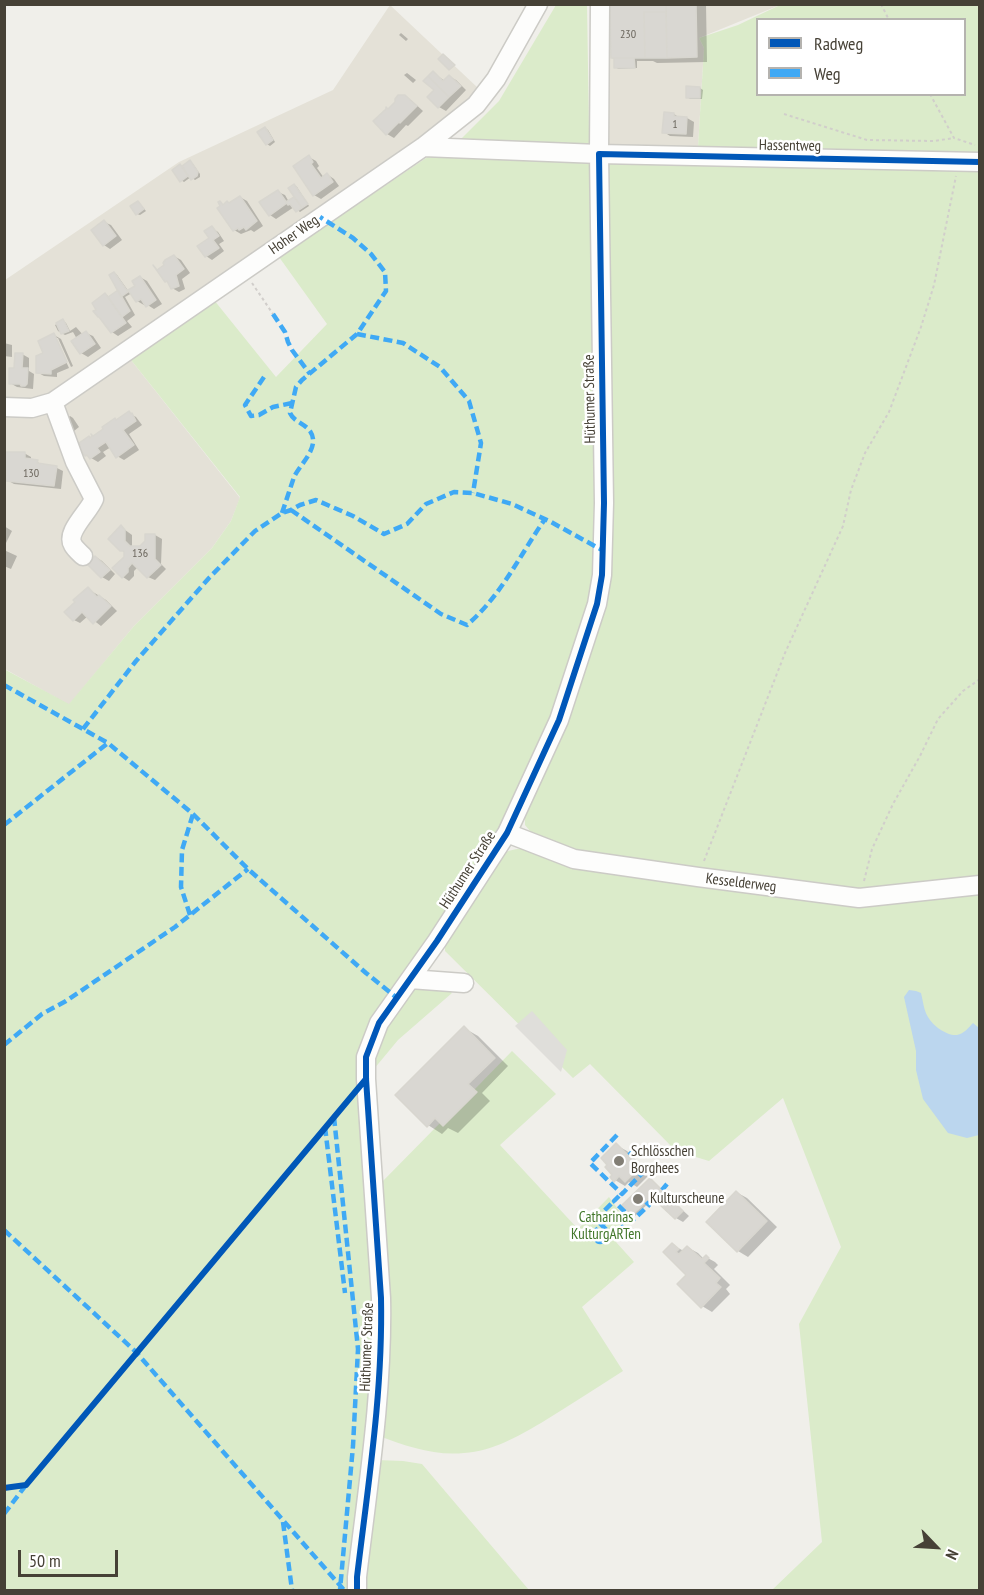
<!DOCTYPE html>
<html>
<head>
<meta charset="utf-8">
<style>
	body { margin:0 }
	#map { position:relative; width:984px; height:1595px; overflow:hidden; background:#f0efea; font-family:"PT Sans Narrow",sans-serif }
	canvas { display:block }
	.frame { position:absolute; inset:0; border:6px solid #464136; pointer-events:none }
	.legend { position:absolute; left:756px; top:18px; width:210px; height:78px; box-sizing:border-box; background:#fff; border:2px solid #b5b3af; margin:0; padding:8px 10px; list-style:none; font-size:18px; color:#464136 }
	.legend li { display:flex; align-items:center; gap:12px; height:30px }
	.legend b { width:30px; border:2px solid #b5b3af }
	.north { position:absolute; left:906px; top:1517px; width:60px; height:60px; -webkit-text-stroke:4px #fff; paint-order:stroke; rotate:115deg; font-size:16px; font-weight:700; line-height:24px; text-align:center; color:#464136 }
	.north::after { content:''; display:block; margin:auto; width:21px; height:27px; background:#464136; clip-path:polygon(50% 0,100% 100%,50% 72%,0 100%) }
	.scale { position:absolute; left:18px; top:1550px; width:100px; height:27px; box-sizing:border-box; border:3px solid #464136; border-top:0; padding-left:8px; font-size:18px; line-height:21px; white-space:nowrap; color:#464136; -webkit-text-stroke:4px #fff; paint-order:stroke }
</style>
</head>
<body>
<div id="map">
<canvas width="984" height="1595"></canvas>
<div class="frame"></div>
<ul class="legend">
<li><b style="height:8px;background:#0057b8"></b>Radweg</li>
<li><b style="height:8px;background:#3fa9f5"></b>Weg</li>
</ul>
<div class="north">N</div>
<div class="scale">50 m</div>
</div>
<script>
const context = document.querySelector('canvas').getContext('2d');
context.lineJoin = 'round';
function fillPath(path, color) { context.fillStyle = color; context.fill(path, 'evenodd'); }
function stroke(path, color, width, dash) { context.strokeStyle = color; context.lineWidth = width; context.lineCap = dash ? 'butt' : 'round'; context.setLineDash(dash || []); context.stroke(path); }
function write(font, color, halo, rows, align = 'center') {
  context.font = font + ' "PT Sans Narrow",sans-serif'; context.lineWidth = 5; context.setLineDash([]); context.textBaseline = 'middle'; context.strokeStyle = halo; context.fillStyle = color; for (const [text, x, y, turn = 0] of rows) {
    context.save(); context.translate(x, y); context.rotate((+turn || 0) * Math.PI / 180); context.textAlign = isNaN(turn) ? turn : align; if (halo) context.strokeText(text, 0, 0); context.fillText(text, 0, 0); context.restore();
  }
}
fillPath(new Path2D(`
	M390,5L478,88L476,93L439,127L120,344L131,360L240,498L231,521L212,548L134,626L69,705L5,669V280L179,162L333,90Z
	M600,5H780L699,38L704,48L698,147L599,154Z`), '#e4e1d7');
fillPath(new Path2D(`
	M556,5H587L596,559L593,587L558,698L513,805L478,869L370,1024L357,1062L376,1329L349,1580L350,1590H5L4,669L69,704L134,626L212,548L231,521L240,497L131,360L214,300L276,377L327,324L279,257L429,156L460,140L499,101Z
	M780,5H979V1590H772L822,1542L799,1324L841,1247L783,1098L709,1161L676,1151L590,1064L573,1078L445,951V940L503,853C526,843 551,851 575,854L535,837L525,825V811L598,628L608,159L936,166L698,147L704,48L699,38L738,25ZM758,20H964V94H758Z
	M432,973L452,993L398,1040L374,1069L377,1049L385,1026L421,975Z
	M512,1051L556,1094L500,1145L578,1229L609,1197L632,1228L616,1242L634,1262L582,1307L623,1371C596,1388 569,1406 541,1423C517,1437 493,1451 464,1453C434,1456 406,1446 379,1436L380,1184L440,1123L443,1126L477,1093L474,1090Z
	M376,1460L403,1461L422,1464L529,1590H364Z`), '#dbebca');
fillPath(new Path2D(`
	M532,1011L567,1050L561,1072L515,1026Z`), '#dfdeda');
fillPath(new Path2D(`
	M909,990L916,991L921,993C923,1001 924,1011 928,1017C933,1026 947,1036 957,1035C964,1034 969,1027 973,1023L979,1028V1135L967,1138L948,1133L923,1099L916,1070V1051L904,997Z`), '#bbd6ee');
fillPath(new Path2D(`
	M612,4H706L707,62L657,63L653,61H637V68L618,69L616,67V59L612,58Z
	M401,33L408,39L406,41L399,35Z
	M407,73L416,80L413,83L404,75Z
	M433,73L445,81L450,77L456,80L466,90L446,111L439,107L429,97L436,90Z
	M700,88L703,90L702,99H690L687,97Z
	M404,97L412,101L423,111L408,126L406,125L394,138L387,134Z
	M674,114L680,118H687L694,122L693,137L670,136L664,132Z
	M265,128L268,130L275,142L270,146L267,144Z
	M309,157L316,161L319,166L317,168L324,178L328,175L334,179L339,186L321,199L314,195Z
	M190,162L193,164L200,174V177L195,180L191,177L184,182L181,180L174,171Z
	M294,185L297,187L309,206L300,212L294,207L276,219L270,215L278,192L285,195L289,202L296,197Z
	M240,197L247,201L263,226L254,232L251,230L241,234L234,230L230,204Z
	M138,202L146,211L140,215L137,214Z
	M104,222L111,225L122,240L110,249L104,245Z
	M212,228L218,232L224,241L219,244L224,251L212,260L206,256L211,238Z
	M174,256L181,260L190,273L182,279L185,289L179,292L172,288L170,283L166,281Z
	M114,273L117,275L129,292L137,286L140,277L147,281L162,304L154,309L146,304L144,305L137,301L132,293L125,297L135,315L127,321L132,327L118,336L112,332L106,295L110,297L120,291Z
	M63,321L66,323L70,331L76,327L83,335L86,333L93,336L101,348L88,357L81,353L77,339L73,332L65,335L58,331L55,325Z
	M54,335L61,339L73,366L71,367L58,338H55L69,368L57,373V377L44,376L37,372Z
	M4,343L12,345V357L4,356Z
	M22,354L29,358V371L34,374L33,389L17,387L10,383Z
	M129,413L136,417L142,425L129,434L139,450L124,460L117,456L111,447L103,452L106,456L98,462L86,455L91,439Z
	M70,416L73,418L79,427L74,431L65,420Z
	M24,453L31,457V460L37,462L45,466L57,468L63,471L61,489L14,484L7,480Z
	M4,526L12,531L4,547Z
	M121,527L132,535V546L133,547H140L155,535L162,539L161,564L166,569L155,580L148,577L138,567L134,571V576L129,581L123,577L126,553L121,550Z
	M4,550L17,556L11,569L4,566Z
	M96,557L102,561L115,574L109,581L102,577Z
	M88,589L106,600L117,611L101,626L88,616L80,623L74,620L77,602Z
	M464,1028L478,1036L508,1066L482,1093L490,1101L458,1133L448,1128L442,1134L428,1125Z
	M616,1145L627,1151L650,1174L637,1187L629,1182L625,1186L615,1180Z
	M650,1180L689,1216L683,1222L676,1218L655,1197L635,1216L633,1214Z
	M736,1192L747,1198L777,1227L748,1257L738,1251Z
	M672,1245L684,1251L687,1247L698,1253L704,1259L706,1257L715,1262L718,1265L714,1269L730,1285L726,1289L730,1294L712,1312L702,1306L688,1275L665,1252Z`), '#0003');
const building = new Path2D(`
	M610,4H666V12H644L645,58H611Z
	M666,4H696L697,57L667,58Z
	M644,12H666L667,58H645Z
	M443,54L455,65L449,70L438,59Z
	M614,58H634L635,68H614Z
	M433,71L443,81L449,75L461,86L449,97L428,76Z
	M428,76L449,97L438,108L427,97L434,90L423,81Z
	M686,86L700,87V98H686Z
	M398,95H405L417,106L400,123L399,122L386,135L373,121L386,109V107L388,109L395,102V99Z
	M664,112L674,113V116L687,117L686,134L662,133Z
	M265,127L273,140L266,145L257,132Z
	M309,155L313,162L311,164L321,178L327,173L333,182L313,196L293,166Z
	M190,160L198,172L197,176L191,180L182,166Z
	M180,164L188,176L180,182L172,170Z
	M294,184L308,204L302,208L288,188Z
	M278,190L287,203L269,216L259,202Z
	M240,196L257,221L246,230L244,227L239,230L238,228L233,231L217,208L220,206L218,202L220,201L223,205L227,201L229,203Z
	M294,197L302,208L296,212L290,204L288,205L286,202Z
	M138,201L144,209L136,215L130,206Z
	M104,220L116,236L103,246L91,230Z
	M212,226L219,236L213,240L219,248L205,257L197,246L209,238L204,231Z
	M174,255L184,269L176,275L179,286L171,289L167,281L165,282L153,265L157,270L164,265L163,263L165,260Z
	M114,272L128,292L121,297L109,275Z
	M140,276L156,300L146,307L141,299L136,302L128,290L135,286L132,281Z
	M118,290L130,311L122,317L108,297Z
	M105,293L126,323L111,333L99,317H98L93,311L96,310L92,303Z
	M63,319L69,331L61,334L56,323Z
	M86,331L95,344L80,354L71,341Z
	M54,333L67,362L51,370V374L36,373V356L43,353L38,341Z
	M15,353H23L22,368H28L27,384L25,386H21L20,384H9V368H14Z
	M129,411L131,414L132,413L136,421L123,430L134,445L116,458L106,442L97,448L100,452L90,459L87,455L85,456L78,446L80,445L79,443L89,436L90,438L92,436L91,434L93,436L103,429L102,427L115,418L116,420Z
	M5,452H25V458L38,460L37,463L57,466L54,486L6,481Z
	M121,525L125,530V541L130,546H140L145,541V534H155V559L161,565L147,578L132,563L128,568V572L122,578L112,568L124,557V551H120L108,539Z
	M95,556L110,570L101,578L87,564Z
	M88,587L97,597L99,595L111,606L93,624L82,612L73,621L64,612L75,602L73,600Z
	M464,1026L495,1058L468,1084L477,1092L443,1126L435,1118L427,1127L395,1095Z
	M616,1143L640,1167L625,1182L619,1176L614,1182L610,1177L612,1175L605,1167L607,1165L601,1158Z
	M650,1178L668,1196L659,1204L652,1196L632,1215L622,1205Z
	M736,1191L767,1221L737,1252L706,1222Z
	M668,1196L683,1211L675,1219L659,1204Z
	M672,1243L679,1249L676,1252L679,1254L687,1246L702,1259L706,1255L709,1258L704,1263L720,1278L716,1283L721,1287L701,1308L677,1284L686,1275L663,1252Z`);
fillPath(building, '#d9d7d2');
stroke(building, '#d8d6cf', 1.5);
const minor = new Path2D(`
	M423,147L599,154L980,162
	M53,402L75,462L94,499C89,512 65,532 73,545C75,549 80,553 83,556
	M4,407L32,408L53,402L423,147L476,105L496,79L538,4
	M507,833L574,859L698,877L859,898L980,885
	M410,979L464,983
	M357,1590V1577C368,1485 383,1391 381,1298L366,1079V1057L379,1023L437,941L507,833L559,720L597,604L602,575L604,503L599,154L600,4`);
stroke(minor, '#cccbc6', 21);
stroke(new Path2D(`
	M881,4L889,20
	M930,94L954,138L975,145
	M784,114L867,140L934,141L954,138
	M252,283L273,314
	M704,861L785,653L843,526L851,490L865,453L889,412L921,327L934,285L956,176
	M864,881L872,849L893,804L920,756L938,719L963,691L980,679`), '#d1cecb', 2, [3, 3]);
stroke(minor, '#fdfdfc', 18);
stroke(new Path2D(`
	M273,314L285,332L288,342L292,350L310,374
	M357,334L403,343L440,367L469,401L481,443L473,493
	M264,377L245,405L251,416L259,415L273,407L292,403
	M291,510L441,614L467,625C501,596 520,555 545,519
	M282,513C286,501 290,489 294,477C300,464 321,447 310,431C304,423 294,422 290,413L296,387L302,380L357,334L386,291L385,272L371,254L353,238L320,217
	M4,685L108,743
	M83,729L136,661L209,578L255,531L282,513L291,510L300,505L316,500L353,516L384,534L407,524L426,504L454,492L473,493L512,504L551,522L602,550
	M4,825L108,743L193,814L248,869L366,973L397,998
	M190,915L181,887L182,850L193,814
	M4,1045L42,1014L66,1001L175,927L248,869
	M334,1117L358,1349L353,1446L340,1590
	M325,1127L345,1293
	M617,1135L590,1163L622,1194L649,1166
	M629,1155L633,1151
	M662,1190L667,1184
	M619,1196L614,1201L633,1220L649,1205L646,1202
	M4,1230L136,1352L344,1590
	M596 1238a4 4 0 1 1 8 0a4 4 0 1 1-8 0Z
	M598,1235L595,1231L612,1216L623,1228L613,1237L596,1219L614,1201
	M4,1514L26,1485
	M283,1522L292,1590`), '#3fa9f5', 4.5, [9, 4.5]);
stroke(new Path2D(`
	M4,1488L26,1485L366,1079
	M357,1590V1577C368,1485 383,1391 381,1298L366,1079V1057L379,1023L437,941L507,833L559,720L597,604L602,575L604,503L599,154L980,162`), '#0057b8', 6);
for (const [x, y, r, color] of [
	[619,1161,6,"#827e75"],
	[638,1199,6,"#827e75"]
]) { const dot = new Path2D(); dot.arc(x, y, r, 0, 2 * Math.PI); context.fillStyle = color; context.fill(dot); stroke(dot, '#fff', 2); }
write('12px', '#6c675e', null, [
	["230",628,35],
	["1",675,125],
	["130",31,474],
	["136",140,554]
]);
write('15px', '#464136', '#fff', [
	["Hassentweg",790,146,1],
	["Hoher Weg",294,235,-35],
	["Hüthumer Straße",590,399,-91],
	["Hüthumer Straße",468,870,-57],
	["Kesselderweg",741,883,7],
	["Hüthumer Straße",367,1347,-88]
]);
write('15px', '#464136', '#fff', [
	["Schlösschen",631,1152],
	["Borghees",631,1169],
	["Kulturscheune",650,1199]
], 'left');
write('15px', '#42772a', '#fff', [
	["Catharinas",606,1218],
	["KulturgARTen",606,1235]
]);
</script>
</body>
</html>
